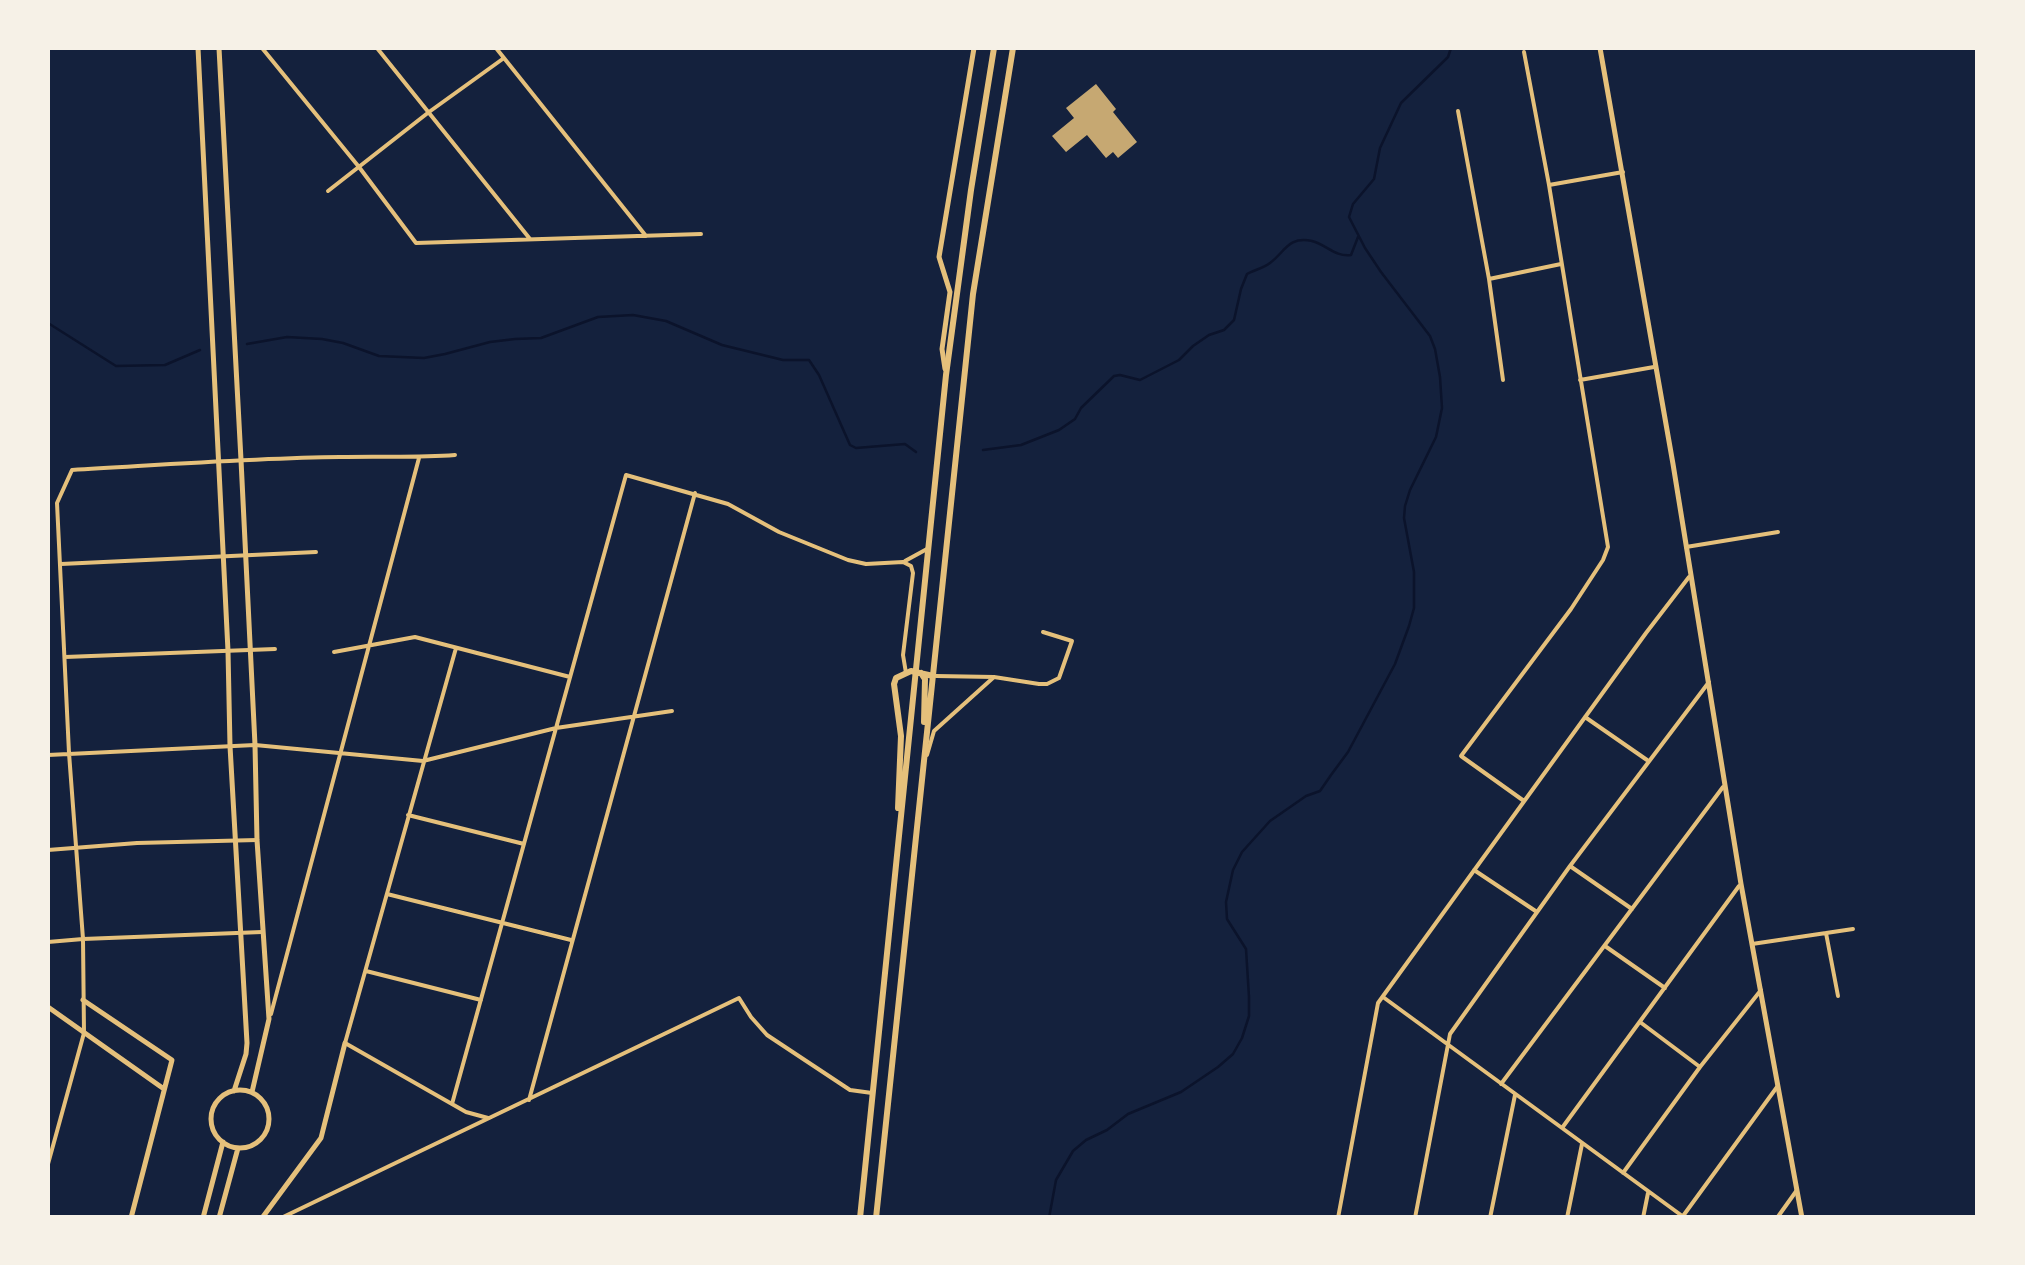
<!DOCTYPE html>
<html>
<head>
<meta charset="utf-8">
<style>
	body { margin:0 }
	#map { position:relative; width:2025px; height:1265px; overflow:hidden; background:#14213d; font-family:"Fira Sans",sans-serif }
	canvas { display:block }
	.frame { position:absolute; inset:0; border:50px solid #f6f1e7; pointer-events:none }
</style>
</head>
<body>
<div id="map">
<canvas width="2025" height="1265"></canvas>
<div class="frame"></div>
</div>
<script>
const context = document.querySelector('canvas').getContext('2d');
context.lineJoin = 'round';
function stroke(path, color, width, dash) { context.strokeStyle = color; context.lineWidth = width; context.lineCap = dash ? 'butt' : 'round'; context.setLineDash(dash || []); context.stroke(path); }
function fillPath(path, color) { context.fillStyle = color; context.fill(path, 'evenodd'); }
stroke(new Path2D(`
	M48,323L116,366L165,365L200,350
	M247,344L287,337L322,339L343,343L379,356L424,358L445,354L490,342L515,339L541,338L598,317L633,315L666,321L722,345L783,360H809L819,375L850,445L856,448L905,444L916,452
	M983,450L1021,445L1059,430L1075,419L1081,408L1114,376L1120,375L1140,380L1179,360L1193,346L1209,335L1224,330L1234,320L1241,289L1247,274C1254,270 1264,268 1270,263C1285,252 1288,236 1312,241C1327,245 1335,257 1351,255L1358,237
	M1049,1218L1056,1180L1073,1151L1086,1140L1107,1130L1128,1114L1181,1092L1218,1067L1233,1054L1242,1038L1249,1016V997L1246,949L1227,919L1226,902L1233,870L1242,852L1270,821L1306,796L1320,791L1331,775L1348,752L1395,664L1409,626L1414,608V572L1404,518L1405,506L1410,490L1436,437L1442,408L1440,377L1435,349L1430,336L1381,272L1365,248L1349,217L1353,204L1374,179L1380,148L1401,103L1448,57L1451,48`), '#0b132b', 2.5);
fillPath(new Path2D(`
	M1096,84L1116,109L1113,112L1137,142L1118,158L1113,152L1106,158L1087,135L1066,152L1052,136L1074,118L1066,108Z`), '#c6a872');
stroke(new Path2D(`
	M262,48L359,167L416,243L701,234
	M377,48L530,239
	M496,48L646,236
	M1524,52L1549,185L1608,547L1603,560L1571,609L1461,756L1524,801
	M1458,111L1489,279L1503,380
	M1549,185L1623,172
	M328,191L429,112L504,58
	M1489,279L1561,264
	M1580,380L1654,367
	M1686,547L1778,532
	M905,561L927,549
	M61,564L316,552
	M456,648L345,1043L466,1112L488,1118
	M334,652L415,637L570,677
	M65,657L275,649
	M936,676L994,677L1039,684H1047L1059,678L1072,641L1043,632
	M1585,717L1647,760
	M48,755L255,745L423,761L556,728L672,711
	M927,755L934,731L994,677
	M408,815L524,844
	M48,850L137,843L257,840
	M1570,866L1632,909
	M1474,870L1537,912
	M387,894L571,940
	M1826,933L1838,996
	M48,942L83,939L262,932
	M1752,944L1853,929
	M1605,946L1665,988
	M366,971L481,1000
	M1383,997L1685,1218
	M271,1014L419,458
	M1640,1022L1700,1067
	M1501,1084L1723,787
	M529,1100L695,493
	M452,1104L626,475L728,504L779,532L848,560L866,564L903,562L911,566L913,573L903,655L906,673
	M1562,1128L1739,886
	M48,1164L84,1033L83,939L69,753L57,503L72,470C161,465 251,458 340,457C379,456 416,458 455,455
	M1623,1173L1700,1067L1761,990
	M1683,1216L1777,1087
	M281,1218L739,998L751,1017L767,1035L850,1090L872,1093
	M1338,1218L1378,1003L1646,633L1689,577
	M1415,1218L1450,1034L1570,866L1709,682
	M1490,1218L1515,1095
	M1567,1218L1582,1144
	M1643,1218L1648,1193
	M1777,1218L1797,1190`), '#e5c07b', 4);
stroke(new Path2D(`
	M198,48L228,651L230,746L247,1043L246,1054L234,1091
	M219,48L241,460L255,745L257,840L269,1019L252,1092
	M1600,48L1673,464L1741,884L1802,1218
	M945,369L942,349L950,292L939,257L974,48
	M83,1000L172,1060L131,1218
	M48,1007L164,1089
	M211 1119a29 29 0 1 1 58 0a29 29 0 1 1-58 0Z
	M203,1218L223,1142
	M219,1218L238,1148
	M262,1218L321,1138L345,1043`), '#e5c07b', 5);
stroke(new Path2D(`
	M921,673L925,679L924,722
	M898,808L901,736L894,684L896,678L911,671L933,676
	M860,1218L946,375L971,190L994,48
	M876,1218L973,294L1013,48`), '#e5c07b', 6);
</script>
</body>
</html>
